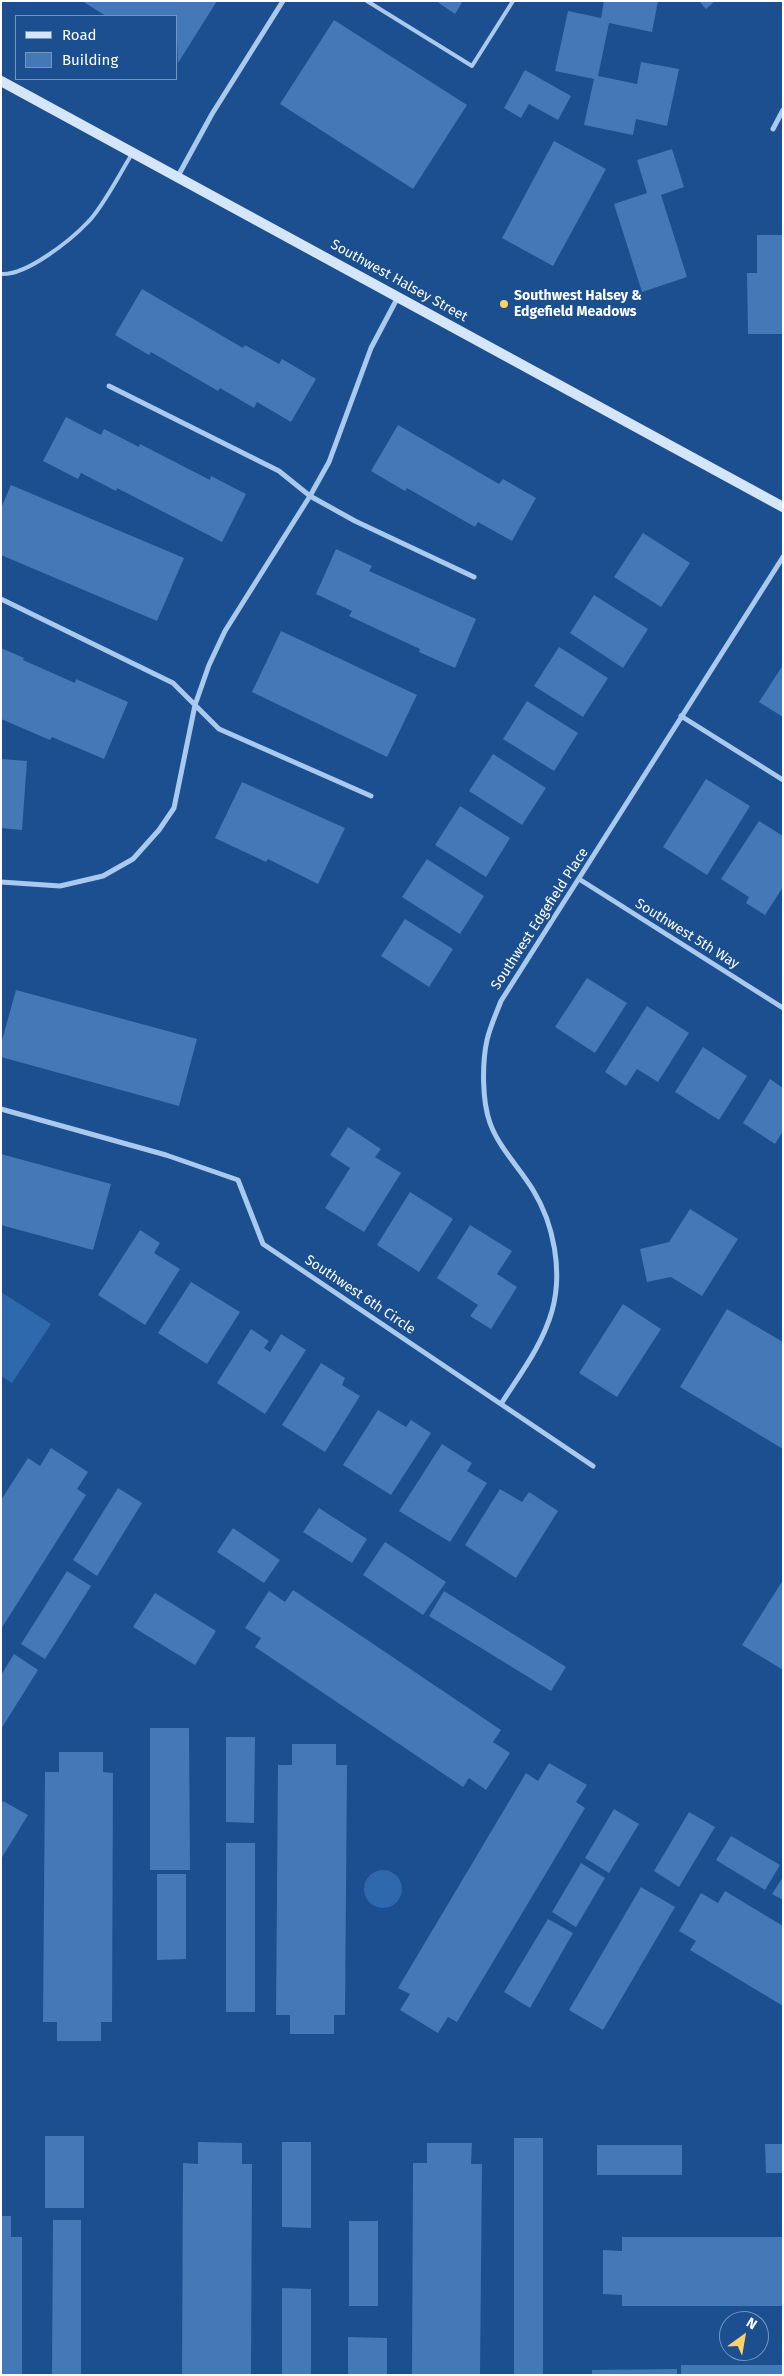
<!DOCTYPE html>
<html>
<head>
<meta charset="utf-8">
<style>
	body { margin:0 }
	#map { position:relative; width:784px; height:2376px; overflow:hidden; background:#1b4f8f; font-family:"Fira Sans",sans-serif }
	canvas { display:block }
	.frame { position:absolute; inset:0; border:2px solid #fff; pointer-events:none }
	.legend { position:absolute; left:15px; top:15px; width:162px; height:65px; box-sizing:border-box; background:#1b4f8f; border:1px solid #7695bc; margin:0; padding:6px 9px; list-style:none; font-size:15px; color:#fff }
	.legend li { display:flex; align-items:center; gap:10px; height:25px }
	.legend b { width:25px; border:1px solid #7695bc }
	.north { position:absolute; left:719px; top:2311px; width:50px; height:50px; box-sizing:border-box; background:#1b4f8f; border:1px solid #7695bc; border-radius:50%; rotate:32deg; font-size:14px; font-weight:700; line-height:20px; text-align:center; color:#fff }
	.north::after { content:''; display:block; margin:auto; width:18px; height:22px; background:#ffd166; clip-path:polygon(50% 0,100% 100%,50% 72%,0 100%) }
</style>
</head>
<body>
<div id="map">
<canvas width="784" height="2376"></canvas>
<div class="frame"></div>
<ul class="legend">
<li><b style="height:6px;background:#d6e6fa"></b>Road</li>
<li><b style="height:14px;background:#4478b7"></b>Building</li>
</ul>
<div class="north">N</div>
</div>
<script>
const context = document.querySelector('canvas').getContext('2d');
context.lineJoin = 'round';
function fillPath(path, color) { context.fillStyle = color; context.fill(path, 'evenodd'); }
function stroke(path, color, width, dash) { context.strokeStyle = color; context.lineWidth = width; context.lineCap = dash ? 'butt' : 'round'; context.setLineDash(dash || []); context.stroke(path); }
function write(font, color, halo, rows, align = 'center') {
  context.font = font + ' "Fira Sans",sans-serif'; context.lineWidth = 4; context.setLineDash([]); context.textBaseline = 'middle'; context.strokeStyle = halo; context.fillStyle = color; for (const [text, x, y, turn = 0] of rows) {
    context.save(); context.translate(x, y); context.rotate((+turn || 0) * Math.PI / 180); context.textAlign = isNaN(turn) ? turn : align; if (halo) context.strokeText(text, 0, 0); context.fillText(text, 0, 0); context.restore();
  }
}
fillPath(new Path2D(`
	M1,1292L51,1324L12,1383L1,1376Z
	M364 1889a19 19 0 1 1 38 0a19 19 0 1 1-38 0Z`), '#2e69ad');
fillPath(new Path2D(`
	M82,1H217L178,63L176,16H106Z
	M436,1H463L455,14Z
	M604,1H658L652,32L609,23L598,76L637,84L641,62L679,69L667,126L636,119L633,135L584,125L594,79L555,71L568,11L601,18Z
	M699,1H715L706,9Z
	M334,20L467,105L413,189L280,104Z
	M525,70L571,96L558,120L529,104L521,118L504,108Z
	M554,141L606,169L553,266L502,238Z
	M672,149L684,187L661,195L687,277L642,292L614,204L647,193L637,160Z
	M757,235H783V334H748L747,273H757Z
	M142,289L243,348L245,345L279,364L282,359L316,379L291,422L257,402L254,408L220,388L218,391L151,352L149,355L115,335Z
	M66,417L101,435L104,429L139,447L140,444L210,480L211,476L246,494L222,542L117,488L116,491L81,473L78,479L43,461Z
	M398,425L499,484L503,479L536,498L512,541L478,522L475,527L407,488L405,491L371,471Z
	M11,485L184,558L157,621L1,555V508Z
	M643,533L690,563L661,607L614,577Z
	M336,549L372,566L369,571L476,619L455,668L419,652L420,649L349,616L352,611L316,594Z
	M594,595L648,629L623,668L570,633Z
	M281,631L417,695L387,757L252,692Z
	M559,647L608,678L583,717L534,686Z
	M1,648L24,658L23,660L75,683L76,679L128,702L104,759L52,737L50,740L1,719Z
	M783,665V717L759,702Z
	M527,701L578,733L554,771L503,739Z
	M493,754L546,788L522,825L469,791Z
	M1,759L27,761L22,830L1,828Z
	M706,779L750,806L707,875L663,847Z
	M242,782L345,828L318,884L268,859L266,862L215,838Z
	M460,806L510,838L486,877L435,845Z
	M759,821L783,836V887L765,915L746,903L749,897L721,879Z
	M427,859L484,896L460,934L402,897Z
	M405,919L453,949L429,987L381,956Z
	M587,978L627,1003L595,1053L555,1027Z
	M16,990L197,1039L179,1106L1,1057V1044Z
	M647,1006L689,1033L658,1082L637,1069L626,1086L605,1072Z
	M703,1047L747,1076L719,1120L675,1092Z
	M770,1079L783,1088V1131L775,1144L743,1123Z
	M348,1127L381,1149L375,1157L401,1173L364,1232L325,1208L350,1168L330,1155Z
	M1,1154L111,1184L93,1250L1,1225Z
	M410,1192L453,1219L419,1272L377,1245Z
	M690,1209L738,1239L702,1296L671,1277L647,1282L640,1249L669,1242Z
	M470,1225L512,1251L497,1274L517,1287L491,1329L470,1316L478,1305L437,1278Z
	M140,1230L160,1243L154,1253L180,1269L145,1325L98,1295Z
	M191,1282L240,1312L207,1364L158,1333Z
	M623,1304L661,1329L617,1397L579,1373Z
	M727,1309L783,1342V1449L680,1387Z
	M251,1329L269,1341L264,1348L270,1352L281,1334L306,1350L265,1414L217,1383Z
	M321,1363L345,1378L342,1385L360,1396L325,1452L282,1425Z
	M378,1410L406,1427L411,1420L431,1433L391,1495L343,1465Z
	M442,1444L472,1463L467,1471L487,1483L450,1542L399,1511Z
	M51,1448L88,1472L77,1489L86,1495L1,1629V1500L28,1458L40,1466Z
	M118,1488L142,1503L97,1576L73,1560Z
	M500,1489L522,1502L529,1492L558,1511L516,1578L465,1545Z
	M319,1508L367,1539L352,1563L303,1532Z
	M233,1528L280,1560L264,1583L217,1552Z
	M385,1542L446,1582L423,1615L363,1575Z
	M67,1571L91,1586L45,1659L21,1644Z
	M783,1580V1670L742,1645Z
	M293,1590L501,1730L493,1742L510,1753L486,1790L469,1778L463,1787L255,1647L261,1638L245,1628L269,1591L285,1602Z
	M444,1591L566,1667L551,1691L429,1616Z
	M155,1593L216,1631L195,1665L133,1627Z
	M14,1654L38,1670L1,1729V1675Z
	M150,1728H189L190,1870H150Z
	M226,1737H255L254,1823L226,1822Z
	M292,1744H336V1765H347L345,2015H334V2034H290V2015H276L278,1765H292Z
	M59,1752H103V1772L113,1773L112,2022H101V2041H57V2022H43L45,1772H59Z
	M549,1763L587,1785L576,1802L585,1808L457,2022L448,2017L438,2033L400,2010L410,1994L398,1988L526,1773L538,1781Z
	M3,1801L28,1815L1,1859V1804Z
	M614,1809L639,1824L609,1873L585,1858Z
	M689,1812L715,1827L679,1887L654,1871Z
	M731,1836L780,1865L765,1890L716,1860Z
	M226,1843H255V2012H226Z
	M581,1863L605,1878L576,1927L552,1912Z
	M157,1874H186V1959L157,1960Z
	M783,1877V1900L772,1894Z
	M641,1887L675,1907L603,2030L569,2010Z
	M725,1891L783,1926V2006L690,1950L696,1941L679,1931L701,1893L718,1903Z
	M548,1919L573,1933L530,2008L504,1992Z
	M45,2136H84V2208H45Z
	M514,2138H543V2375H514Z
	M198,2142L242,2143V2164H252L251,2375H182L183,2163L198,2164Z
	M282,2142H311V2228L282,2227Z
	M427,2143H472L471,2164H482L480,2375H412L413,2163H427Z
	M765,2144H783V2173H766Z
	M597,2145H682V2175H597Z
	M1,2216H11V2237H22V2375H1Z
	M53,2220H81V2375H52Z
	M349,2221H378V2306H349Z
	M622,2237H783V2306H622V2295L603,2294V2250L622,2251Z
	M282,2288L311,2289V2374H282Z
	M348,2337L387,2338V2375H348Z
	M681,2365H783V2375H681Z
	M677,2369V2375H592V2370Z`), '#4478b7');
stroke(new Path2D(`
	M367,1L472,66L513,1
	M1,274C26,276 71,240 88,222C103,207 120,173 132,154`), '#a9c9ee', 4);
stroke(new Path2D(`
	M773,129L783,110
	M178,176L212,114L283,1
	M109,386L279,471L310,496L355,521L474,577
	M1,599L173,683L219,729L371,796
	M681,716L783,780
	M579,879L783,1008
	M1,882L60,886L103,876L133,859L159,830L174,808L195,705L209,665L225,631L310,496L329,462L371,348L398,297
	M1,1109L166,1155L238,1180L263,1244L593,1466
	M501,1404C520,1374 542,1346 552,1311C563,1272 554,1224 533,1190C520,1168 499,1148 490,1123C482,1101 482,1063 487,1040C490,1027 496,1014 501,1001L783,557`), '#a9c9ee', 5);
stroke(new Path2D(`
	M1,81L783,507`), '#d6e6fa', 10);
for (const [x, y, r, color] of [
	[504,304,5,"#ffd166"]
]) { const dot = new Path2D(); dot.arc(x, y, r, 0, 2 * Math.PI); context.fillStyle = color; context.fill(dot); stroke(dot, '#1b4f8f', 2); }
write('14px', '#fff', '#1b4f8f', [
	["Southwest Halsey Street",399,281,29],
	["Southwest Edgefield Place",540,919,-57],
	["Southwest 5th Way",687,934,32],
	["Southwest 6th Circle",360,1295,34]
]);
write('bold 14px', '#fff', '#1b4f8f', [
	["Southwest Halsey &",514,296],
	["Edgefield Meadows",514,312]
], 'left');
</script>
</body>
</html>
